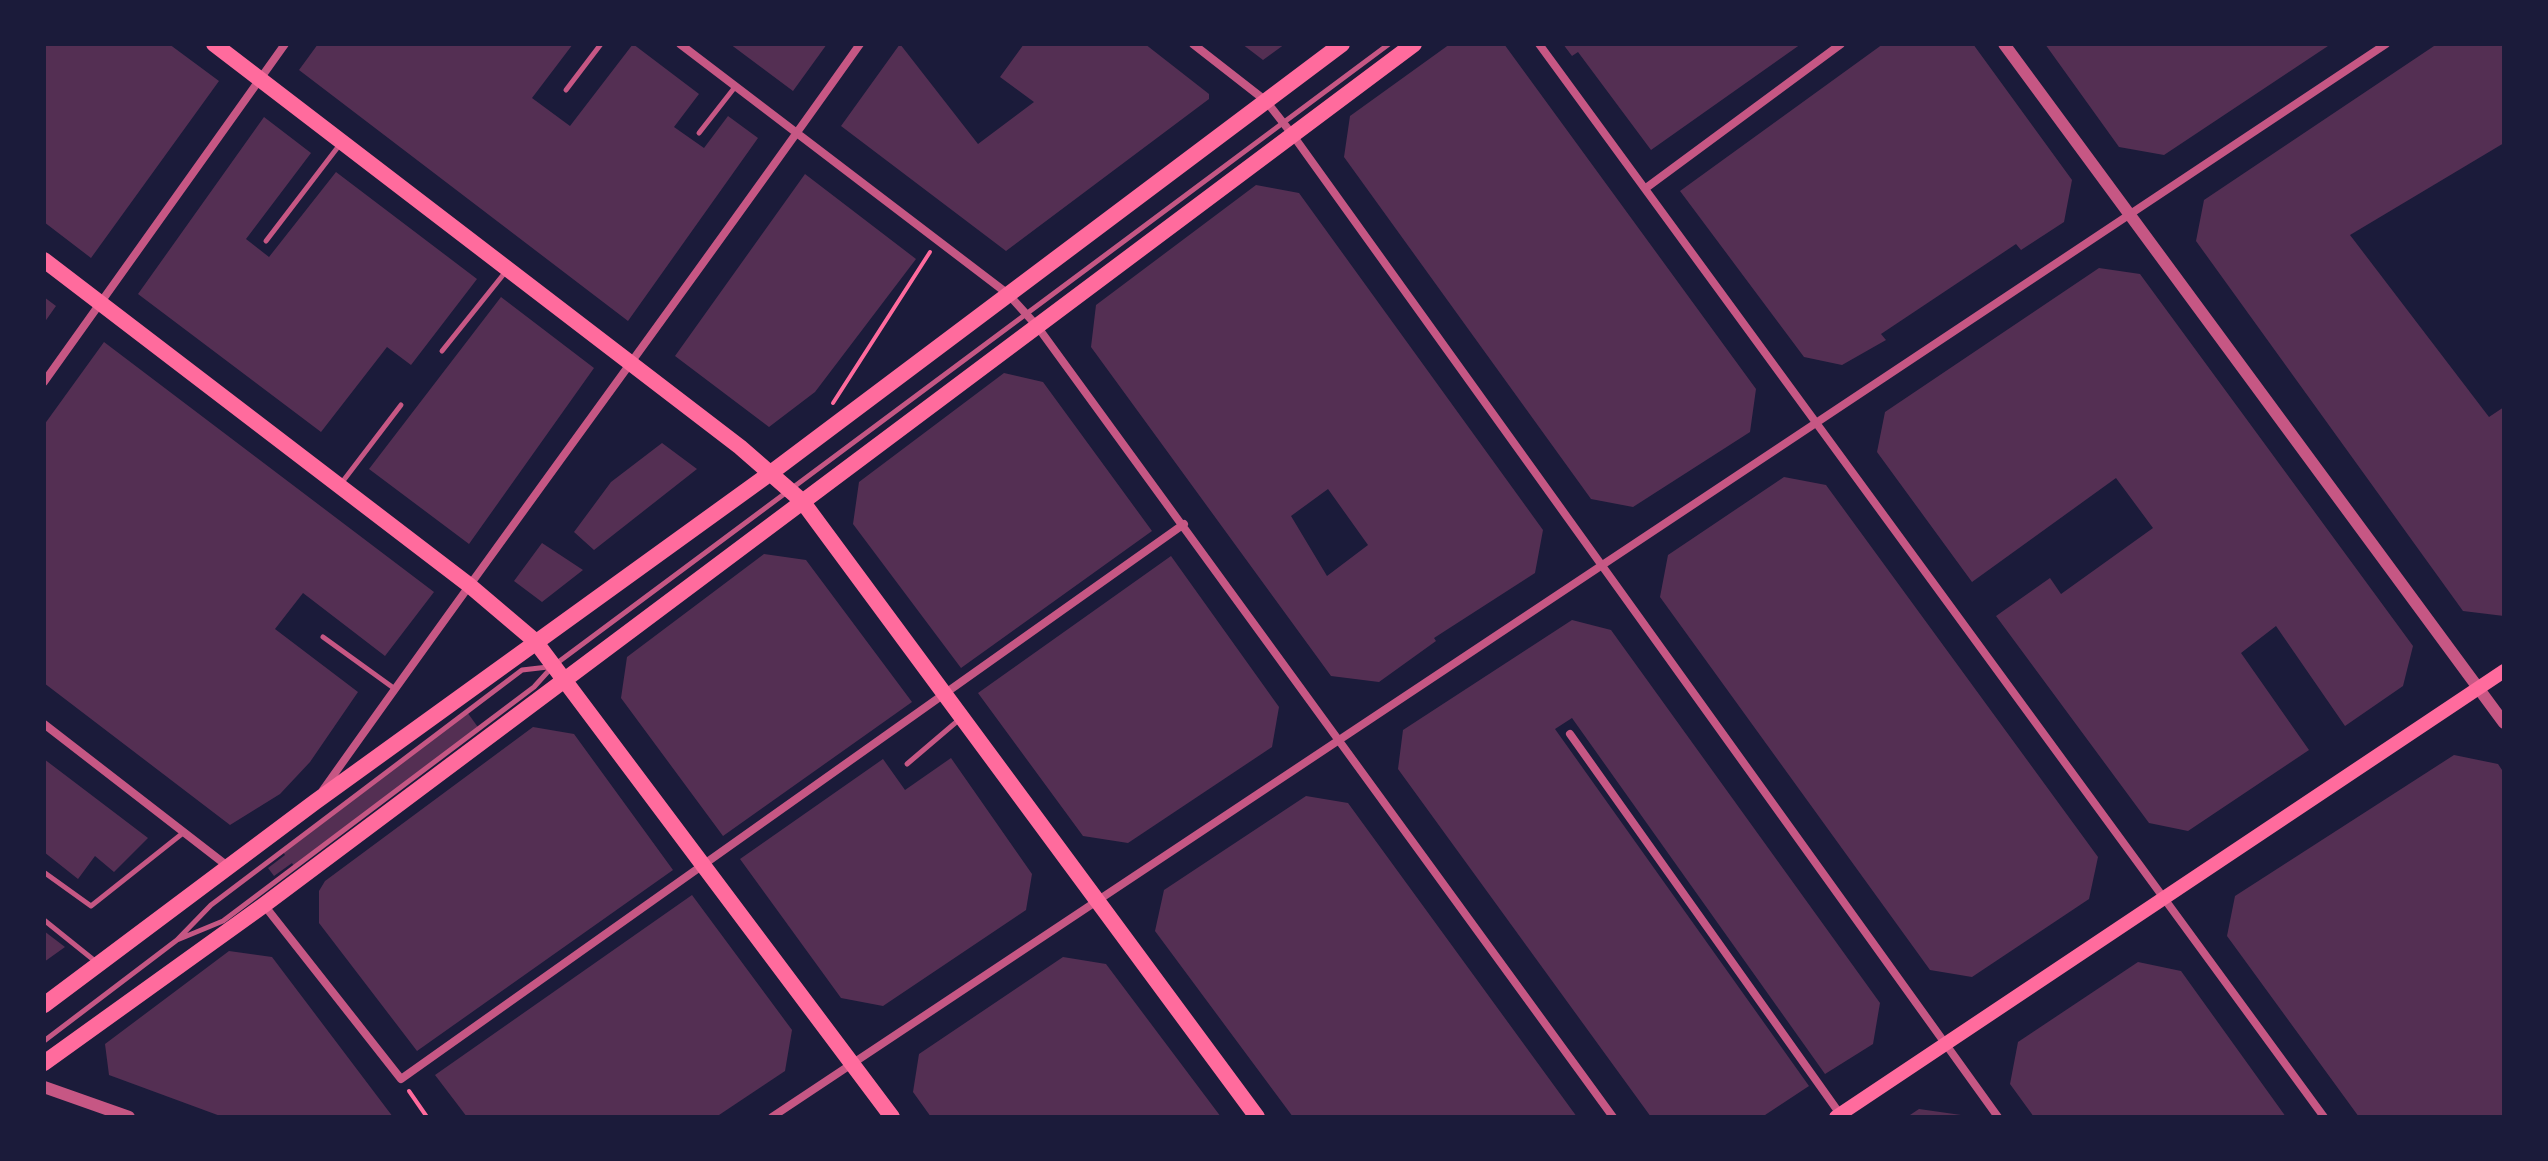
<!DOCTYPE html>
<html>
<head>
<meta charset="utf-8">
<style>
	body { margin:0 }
	#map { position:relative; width:2548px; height:1161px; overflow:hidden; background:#1b1b3a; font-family:"IBM Plex Sans",sans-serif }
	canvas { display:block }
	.frame { position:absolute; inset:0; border:46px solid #1b1b3a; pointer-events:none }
</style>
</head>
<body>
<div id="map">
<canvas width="2548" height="1161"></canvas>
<div class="frame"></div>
</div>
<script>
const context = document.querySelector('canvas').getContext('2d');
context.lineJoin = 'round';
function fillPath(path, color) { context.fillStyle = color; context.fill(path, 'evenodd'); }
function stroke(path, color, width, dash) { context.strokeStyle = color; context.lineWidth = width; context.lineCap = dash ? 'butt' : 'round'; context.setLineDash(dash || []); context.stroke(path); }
fillPath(new Path2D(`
	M44,44H169L219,81L91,258L44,222Z
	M318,44H573L532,98L570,126L633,44L699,94L674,127L704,148L728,116L758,138L628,321L299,70Z
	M730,44H827L793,91Z
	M900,44L978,144L1034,102L1000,77L1024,44H1145L1209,94V99L1006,251L841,126Z
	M1242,44H1285L1263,60Z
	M1450,44H1504L1756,389L1750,432L1633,507L1591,499L1344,157L1350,116Z
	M1563,44H1801L1651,150L1578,52L1572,56Z
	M1883,44H1973L2072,180L2064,222L2021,250L2016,244L1881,334L1886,340L1842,365L1804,357L1680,191Z
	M2045,44H2331L2164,155L2119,147Z
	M2437,44H2504V143L2350,235L2489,417L2504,407V616L2463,611L2196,241L2204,200Z
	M264,117L311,153L246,239L269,257L336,172L477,279L411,365L387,347L321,432L138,294Z
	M805,174L916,259L815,392L769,427L675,356Z
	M1256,185L1299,193L1543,530L1535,573L1434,638L1436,641L1379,682L1331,676L1091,347L1096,305ZM1328,489L1368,545L1327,576L1291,516Z
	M2099,268L2140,274L2413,646L2403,686L2345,726L2276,626L2241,653L2309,750L2188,831L2149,823L1996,616L2050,578L2061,594L2153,528L2116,478L1972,582L1877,452L1885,412Z
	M44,297L56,306L44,323Z
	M501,297L594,368L469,544L369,469Z
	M104,342L434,592L385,656L303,593L275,629L358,692L310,762L280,794L230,825L44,683V425Z
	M1004,373L1043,382L1152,531L961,668L853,524L859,482Z
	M662,443L697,469L594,550L574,532L611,482Z
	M1784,477L1826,485L2098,857L2089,899L1972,977L1930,970L1660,597L1668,555Z
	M542,543L583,570L542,602L514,581Z
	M764,554L806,560L912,702L723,836L621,698L627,657Z
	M1171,556L1279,707L1272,747L1128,843L1083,836L978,693Z
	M1572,620L1611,630L1880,1003L1873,1044L1825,1074L1572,718L1555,729L1809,1086L1762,1117H1651L1398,769L1403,730Z
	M467,712L480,730L295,868L292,863L274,876L268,868L285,855L282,850Z
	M533,727L574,734L673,870L417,1051L319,923V891L325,881Z
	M2454,755L2498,764L2504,773V1117H2359L2227,936L2235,896Z
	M951,758L1032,874L1026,910L883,1006L841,998L740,859L883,759L905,790Z
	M44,759L148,838L114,872L95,856L78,879L44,852Z
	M1306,796L1348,803L1577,1117H1293L1155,931L1164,890Z
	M692,895L792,1030L785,1071L716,1117H467L435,1075Z
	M44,931L65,947L44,962Z
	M229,951L272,957L393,1117H223L109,1075L105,1044Z
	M1063,957L1106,964L1221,1117H931L913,1092L919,1054Z
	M2138,962L2181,971L2286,1117H2034L2010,1084L2018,1042Z
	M1919,1109L1961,1115V1117H1907Z`), '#542f53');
stroke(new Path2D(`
	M833,403L930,252
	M409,1091L427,1117`), '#ff6b9d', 4);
stroke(new Path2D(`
	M566,90L601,44
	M699,133L735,87
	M266,241L341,143
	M442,351L507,270
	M340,485L401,405
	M323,637L395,689
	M907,764L961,718
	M45,873L91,906L183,833
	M44,920L95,961
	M177,940L223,921L534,687L553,666L1389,44
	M44,1041L177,940L211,905L522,670L548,667`), '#c65784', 5);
stroke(new Path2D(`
	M680,44L1008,294L1037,326L1613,1117
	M1193,44L1266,101L1292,134L1998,1117
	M1539,44L2324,1117
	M1646,188L1841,44
	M44,382L285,44
	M44,724L230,868
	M1570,734L1840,1114
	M323,790C500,540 683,294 860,44
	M264,905L401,1079L1184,524
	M772,1117L2386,44`), '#c65784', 8);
stroke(new Path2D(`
	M2004,44L2504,723
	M44,1087L129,1117`), '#c65784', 12);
stroke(new Path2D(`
	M1836,1117L2504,671`), '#ff6b9d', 14);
stroke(new Path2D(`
	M214,44L740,447L802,501L1257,1117
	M44,260L469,585L535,641L892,1117
	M44,1005L315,802L772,472L1342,44
	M44,1063L264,905L1414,44`), '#ff6b9d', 16);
</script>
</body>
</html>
